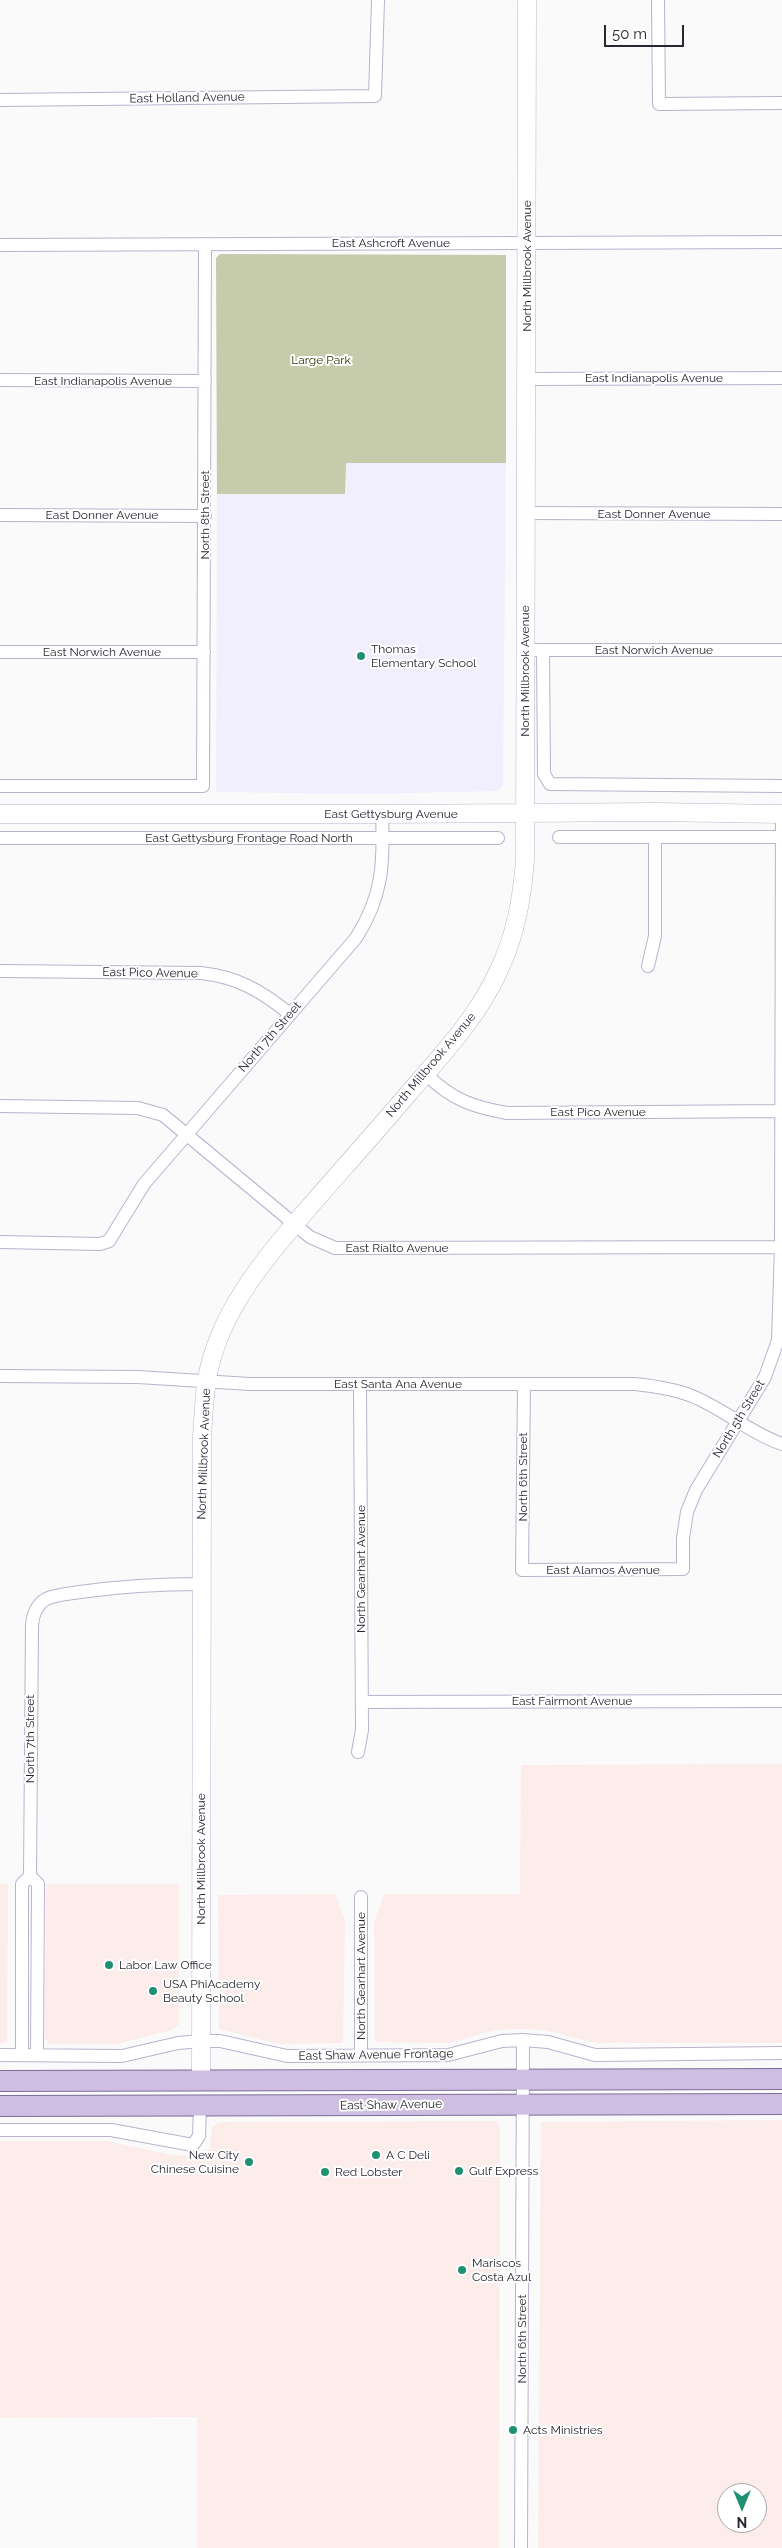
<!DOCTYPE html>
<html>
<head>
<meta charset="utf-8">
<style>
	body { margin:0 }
	#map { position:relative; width:782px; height:2548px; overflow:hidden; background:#fafafa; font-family:Raleway,sans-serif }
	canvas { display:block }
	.north { position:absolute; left:717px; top:2483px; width:50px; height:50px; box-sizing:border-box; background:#fff; border:1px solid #a9a8ad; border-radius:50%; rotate:180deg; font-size:14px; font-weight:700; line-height:20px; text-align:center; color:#282631 }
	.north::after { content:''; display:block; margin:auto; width:18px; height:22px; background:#1f9173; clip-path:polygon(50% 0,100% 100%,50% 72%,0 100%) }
	.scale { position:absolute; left:604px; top:25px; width:80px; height:22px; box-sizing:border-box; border:2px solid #282631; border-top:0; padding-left:6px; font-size:15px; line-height:18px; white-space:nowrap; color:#282631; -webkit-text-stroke:4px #fff; paint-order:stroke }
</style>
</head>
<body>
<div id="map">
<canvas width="782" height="2548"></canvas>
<div class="north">N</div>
<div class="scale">50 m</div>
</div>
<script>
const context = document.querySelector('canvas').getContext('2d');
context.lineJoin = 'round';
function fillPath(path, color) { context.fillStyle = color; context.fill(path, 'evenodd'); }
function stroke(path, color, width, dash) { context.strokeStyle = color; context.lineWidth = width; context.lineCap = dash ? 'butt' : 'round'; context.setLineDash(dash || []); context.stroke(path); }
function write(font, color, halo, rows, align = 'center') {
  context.font = font + ' Raleway,sans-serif'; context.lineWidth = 4; context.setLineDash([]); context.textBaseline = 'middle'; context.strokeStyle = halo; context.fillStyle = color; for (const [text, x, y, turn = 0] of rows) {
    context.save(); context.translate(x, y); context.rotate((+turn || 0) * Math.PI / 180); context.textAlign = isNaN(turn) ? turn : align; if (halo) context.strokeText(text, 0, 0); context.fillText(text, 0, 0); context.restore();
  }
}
fillPath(new Path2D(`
	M782,1764V2043H595L544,2030L520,2029L495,2030L449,2043L375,2042L374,1922L384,1894H520L521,1765Z
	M8,1884L7,2042L0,2044V1884Z
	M46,1884H179V2024L172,2030L116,2044H50L45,2039Z
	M335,1894L345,1921L343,2043L278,2044L219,2029L218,1895Z
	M782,2120V2548H538L541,2122ZM727,2493H757V2523H727Z
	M495,2121L500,2125L499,2548H197V2417L0,2418V2141H107L172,2155L198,2156L205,2153L210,2148L212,2128L219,2122Z`), '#fcecea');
fillPath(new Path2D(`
	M345,463H506L503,785L499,791L361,794L216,792L217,494H345Z`), '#f1effe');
fillPath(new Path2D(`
	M220,254L506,255V463H346L345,494H217L216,258Z`), '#c6cbac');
const street = new Path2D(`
	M658,0L659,104L782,103
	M0,100L375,96L378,0
	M0,245L782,242
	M527,379L782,378
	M0,380L205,381
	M526,513L782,514
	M0,515L205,516
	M525,650H782
	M543,650L544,774L550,784L782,786
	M0,652H204
	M0,786H203L205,244
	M559,837H782
	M0,838H498
	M648,966L655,936V838
	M0,971L201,973C238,977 261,991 290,1014
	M426,1074C451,1099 472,1107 507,1113L781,1111
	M0,1106L138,1108L163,1115L310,1237L335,1248L781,1247
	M0,1242L100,1244L109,1241L144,1184L356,938C383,896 384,863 382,814
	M0,1376L138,1377L250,1384H635C655,1386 674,1389 692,1396C724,1409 750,1433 782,1444
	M524,1384L522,1570L683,1569V1538L687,1512L696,1490L765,1377L778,1340L781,1247L782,814
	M362,1702L782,1701
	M358,1752L362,1730L360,1385
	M30,1876L38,1884L37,2055
	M361,1897V2055
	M0,2055L122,2056L178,2043L201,2041H220L287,2056L448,2055L502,2041L523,2040L548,2042L595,2055L782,2053
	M22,2055V1884L30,1876L32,1625C33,1614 36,1605 46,1599C56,1594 69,1594 80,1592C122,1586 159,1584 202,1584
	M0,2130H111L193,2145L199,2136L200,2107
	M521,2548L523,2040`);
const secondary = new Path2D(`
	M0,814H382L655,812L782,814
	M201,2081L202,1436C204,1411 204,1385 211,1361C227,1303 267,1256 305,1212C339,1173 374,1134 408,1094C441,1056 478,1017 499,970C516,934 522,898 525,860L527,0`);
const primary = new Path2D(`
	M0,2081L782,2079
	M0,2106L782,2104`);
stroke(street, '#b8b3cf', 14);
stroke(secondary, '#b8b3cf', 19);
stroke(primary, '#7d6d98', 22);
stroke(street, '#fff', 12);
stroke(secondary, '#fff', 18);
stroke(primary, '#cdbee2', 20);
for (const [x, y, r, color] of [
	[361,656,5,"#1f9173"],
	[109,1965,5,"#1f9173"],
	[153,1991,5,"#1f9173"],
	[376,2155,5,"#1f9173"],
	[249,2162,5,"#1f9173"],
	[459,2171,5,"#1f9173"],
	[325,2172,5,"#1f9173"],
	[462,2270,5,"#1f9173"],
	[513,2430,5,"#1f9173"]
]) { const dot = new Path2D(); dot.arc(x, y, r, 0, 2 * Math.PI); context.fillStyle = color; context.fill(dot); stroke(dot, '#fff', 2); }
write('12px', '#282631', '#fff', [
	["East Holland Avenue",187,98,-1],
	["East Ashcroft Avenue",391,243],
	["North Millbrook Avenue",527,266,-90],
	["East Indianapolis Avenue",654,378],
	["East Indianapolis Avenue",103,381],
	["East Donner Avenue",654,514],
	["East Donner Avenue",102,515],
	["North 8th Street",205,515,-90],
	["East Norwich Avenue",654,650],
	["East Norwich Avenue",102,652],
	["North Millbrook Avenue",525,671,-90],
	["East Gettysburg Avenue",391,814],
	["East Gettysburg Frontage Road North",249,838],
	["East Pico Avenue",150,973,1],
	["North 7th Street",270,1037,-49],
	["North Millbrook Avenue",431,1065,-50],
	["East Pico Avenue",598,1112],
	["East Rialto Avenue",397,1248],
	["East Santa Ana Avenue",398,1384],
	["North 5th Street",739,1419,-59],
	["North Millbrook Avenue",204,1454,-88],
	["North 6th Street",523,1477,-90],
	["North Gearhart Avenue",361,1569,-90],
	["East Alamos Avenue",603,1570],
	["East Fairmont Avenue",572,1701],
	["North 7th Street",30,1739,-90],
	["North Millbrook Avenue",201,1859,-90],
	["North Gearhart Avenue",361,1976,-90],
	["East Shaw Avenue Frontage",376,2055,-1],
	["East Shaw Avenue",391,2105,-1],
	["North 6th Street",522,2339,-90]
]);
write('12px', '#303500', '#fff', [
	["Large Park",321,360]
]);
write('12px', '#282631', '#fff', [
	["Thomas",371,649],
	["Elementary School",371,663],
	["Labor Law Office",119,1965],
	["USA PhiAcademy",163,1984],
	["Beauty School",163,1998],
	["New City",239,2155,"right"],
	["Chinese Cuisine",239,2169,"right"],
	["A C Deli",386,2155],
	["Gulf Express",469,2171],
	["Red Lobster",335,2172],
	["Mariscos",472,2263],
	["Costa Azul",472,2277],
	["Acts Ministries",523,2430]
], 'left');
</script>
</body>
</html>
